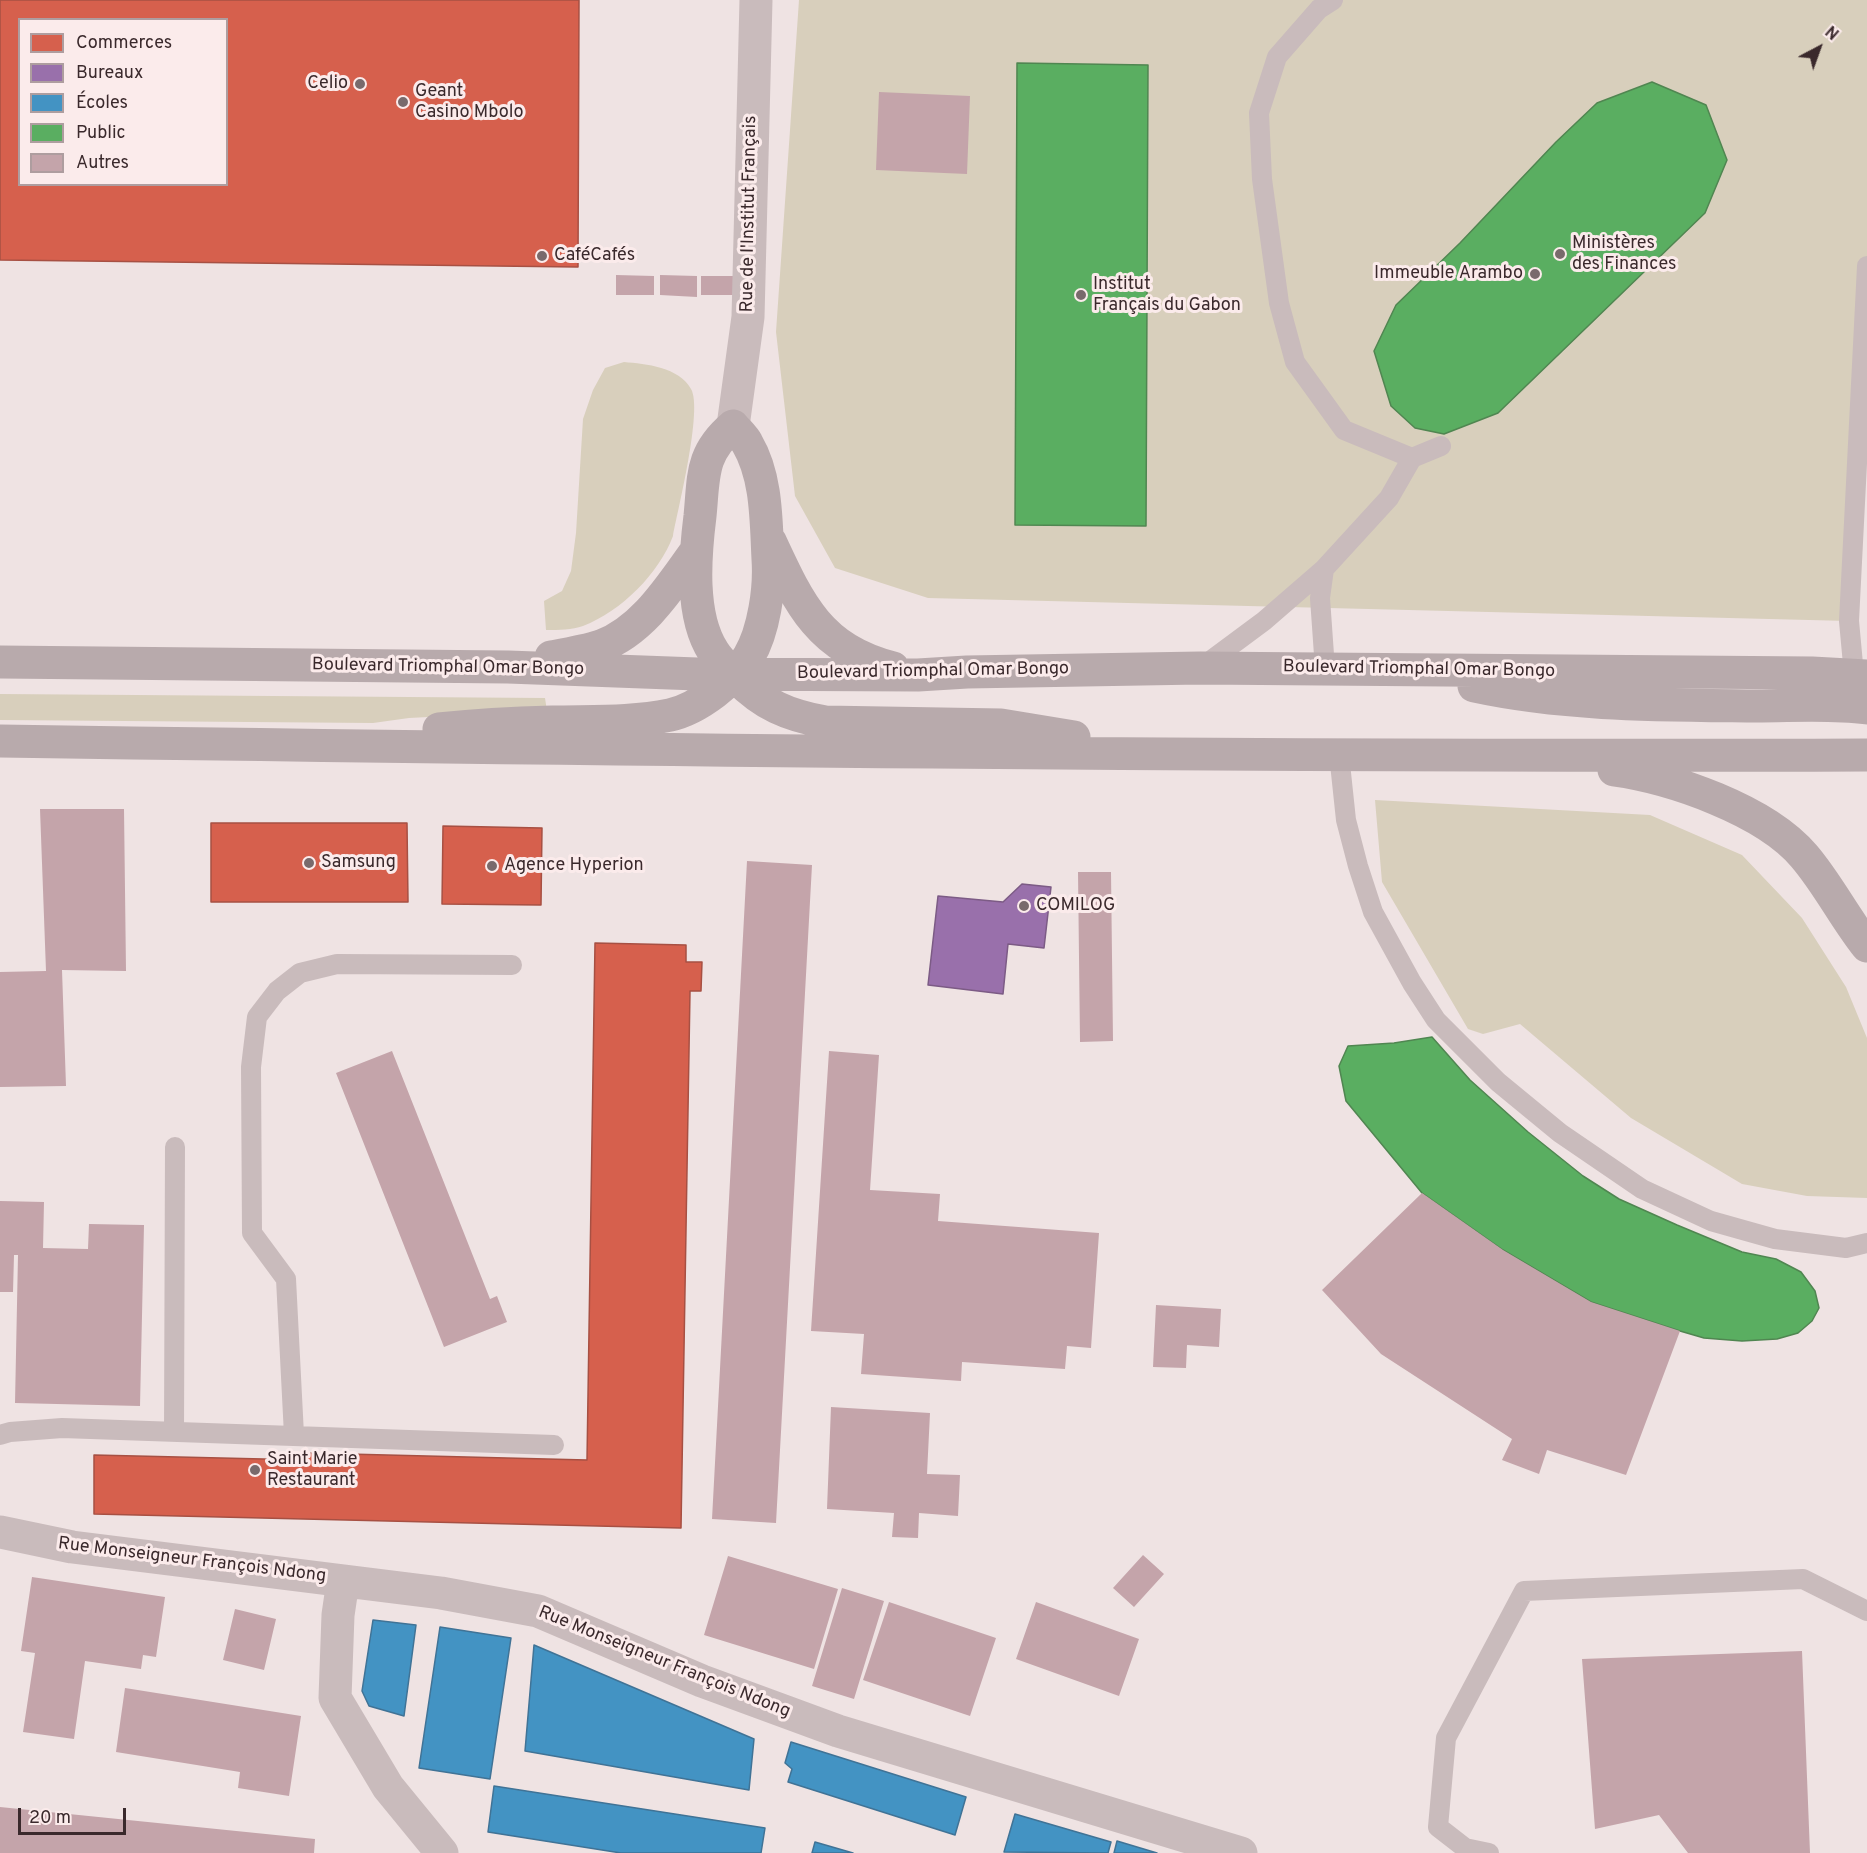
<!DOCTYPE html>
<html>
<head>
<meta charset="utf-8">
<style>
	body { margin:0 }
	#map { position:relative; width:1867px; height:1853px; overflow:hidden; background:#efe3e3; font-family:Overpass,sans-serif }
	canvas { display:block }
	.legend { position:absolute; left:18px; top:18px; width:210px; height:168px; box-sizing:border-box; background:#fbebeb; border:2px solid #ae9d9f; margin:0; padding:8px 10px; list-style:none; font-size:18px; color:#3a292c }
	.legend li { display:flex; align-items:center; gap:12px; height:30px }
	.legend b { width:30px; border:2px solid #ae9d9f }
	.north { position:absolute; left:1789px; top:18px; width:60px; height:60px; -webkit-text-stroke:4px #fbebeb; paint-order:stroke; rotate:41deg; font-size:16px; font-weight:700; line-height:24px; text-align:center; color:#3a292c }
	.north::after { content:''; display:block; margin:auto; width:21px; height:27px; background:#3a292c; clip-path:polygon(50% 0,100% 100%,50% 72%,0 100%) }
	.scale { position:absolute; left:18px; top:1808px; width:108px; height:27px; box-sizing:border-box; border:3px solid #3a292c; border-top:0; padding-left:8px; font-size:18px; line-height:21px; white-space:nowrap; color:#3a292c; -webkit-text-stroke:4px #fbebeb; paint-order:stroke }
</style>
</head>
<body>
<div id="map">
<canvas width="1867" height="1853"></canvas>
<ul class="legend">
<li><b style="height:16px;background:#d6604d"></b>Commerces</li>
<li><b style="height:16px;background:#9970ab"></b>Bureaux</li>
<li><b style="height:16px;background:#4393c3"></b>Écoles</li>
<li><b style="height:16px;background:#5aae61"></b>Public</li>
<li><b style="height:16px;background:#c4a4aa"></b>Autres</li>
</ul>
<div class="north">N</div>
<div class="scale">20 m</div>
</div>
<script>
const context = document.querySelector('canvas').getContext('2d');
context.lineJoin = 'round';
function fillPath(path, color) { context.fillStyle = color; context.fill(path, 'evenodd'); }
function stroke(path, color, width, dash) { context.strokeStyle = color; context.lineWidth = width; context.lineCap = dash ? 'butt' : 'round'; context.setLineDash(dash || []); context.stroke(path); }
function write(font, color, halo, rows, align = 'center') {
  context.font = font + ' Overpass,sans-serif'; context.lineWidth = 6; context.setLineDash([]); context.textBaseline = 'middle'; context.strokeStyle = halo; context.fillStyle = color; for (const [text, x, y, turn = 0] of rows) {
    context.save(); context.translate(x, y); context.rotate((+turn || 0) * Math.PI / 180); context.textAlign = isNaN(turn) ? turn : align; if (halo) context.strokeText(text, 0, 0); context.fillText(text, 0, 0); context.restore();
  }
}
fillPath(new Path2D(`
	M799,0H1867V266L1849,621L928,598L835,568L795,496L776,332Z
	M624,362C646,364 679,367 691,389C703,409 678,509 673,536C659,573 622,611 583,626C572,630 559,630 546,630L544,601L562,591L571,571L576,533L583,419L593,390L605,368Z
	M0,694L545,698L547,711L409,718L373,723L0,720Z
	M1375,800L1650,815L1742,855L1802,918L1846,987L1867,1038V1198L1807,1196L1742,1184L1631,1118L1520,1024L1483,1034L1468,1029L1382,882Z`), '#d8cfbc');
const shops = new Path2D(`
	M0,0H579L578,267L0,260ZM20,20H226V184H20Z
	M211,823H407L408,902H211Z
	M443,826L542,828L541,905L442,904Z
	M595,943L686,945V962H702L701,991H690L681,1528L94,1514V1455L306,1460L307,1453L587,1460Z`);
fillPath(shops, '#d6604d');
stroke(shops, '#a75043', 1.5);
const offices = new Path2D(`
	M1022,884L1051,887L1044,948L1008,944L1003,994L928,985L938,896L1003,902Z`);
fillPath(offices, '#9970ab');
stroke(offices, '#7c5b85', 1.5);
const schools = new Path2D(`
	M373,1620L416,1625L404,1716L369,1706L362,1691Z
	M440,1627L511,1638L490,1779L419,1768Z
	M534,1645L754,1739L749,1790L525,1751Z
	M791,1742L966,1797L955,1835L788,1782L792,1769L785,1763Z
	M494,1786L765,1828L761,1853H621L488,1832Z
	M1015,1814L1111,1842L1108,1853L1004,1852Z
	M1117,1841L1157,1853H1114Z
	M815,1842L853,1853H812Z`);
fillPath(schools, '#4393c3');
stroke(schools, '#407396', 1.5);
const public = new Path2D(`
	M1017,63L1148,65L1146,526L1015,525Z
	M1652,82L1706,105L1727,160L1705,213L1498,413L1444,434L1415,428L1391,406L1374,351L1396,305L1460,243L1556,142L1597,103Z
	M1432,1037L1470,1080L1528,1132L1583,1176L1619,1199L1677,1225L1742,1252L1776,1259L1801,1272L1815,1291L1819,1308L1812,1321L1798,1333L1777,1339L1742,1341L1704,1338L1680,1331L1591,1302L1503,1250L1422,1193L1346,1101L1339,1066L1348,1046L1394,1043Z`);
fillPath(public, '#5aae61');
stroke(public, '#508651', 1.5);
fillPath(new Path2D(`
	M879,92L970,96L967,174L876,170Z
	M616,275L654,276V295H616Z
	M660,275L697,276V297L660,295Z
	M701,276H736V295H701Z
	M40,809H124L126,971L62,970L66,1086L0,1087V972L46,971Z
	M747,861L812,865L776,1523L712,1519Z
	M1078,872H1111L1113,1041L1080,1042Z
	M392,1051L490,1299L497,1296L507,1322L444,1347L336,1073Z
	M829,1051L879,1055L870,1190L940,1194L938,1221L1099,1233L1091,1348L1067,1346L1065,1369L962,1362L961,1381L861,1374L864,1334L811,1331Z
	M1422,1193L1503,1250L1591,1302L1680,1331L1626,1475L1547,1450L1539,1474L1502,1460L1512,1439L1381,1354L1322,1290Z
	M0,1201L44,1202L43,1248L88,1249L89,1224L144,1225L140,1406L15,1403L18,1255H14L13,1292H0Z
	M1156,1305L1221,1309L1219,1347L1187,1345L1186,1368L1153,1367Z
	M831,1407L930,1413L927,1474L960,1475L958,1516L919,1513L918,1538L892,1537L894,1513L827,1509Z
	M1143,1555L1164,1574L1134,1607L1113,1588Z
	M728,1556L838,1589L814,1669L704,1635Z
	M32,1577L165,1597L156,1657L143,1655L141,1669L85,1661L74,1739L23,1732L35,1653L21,1651Z
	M842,1588L884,1601L854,1699L812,1686Z
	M889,1602L996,1638L970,1716L863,1680Z
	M1036,1602L1139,1639L1119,1696L1016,1659Z
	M235,1609L276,1619L264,1670L223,1660Z
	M1802,1651L1810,1853H1688L1659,1815L1595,1829L1582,1659Z
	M125,1688L301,1716L289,1796L238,1788L240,1772L116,1752Z
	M0,1807L315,1839L314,1853H0Z`), '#c4a4aa');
stroke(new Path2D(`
	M1333,0L1319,9L1277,57L1259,113L1262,179L1279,303L1295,362L1344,430L1412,458
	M1324,569L1320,598L1325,669
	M1202,667L1264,621L1324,569L1389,498L1412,458L1441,446
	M1854,675L1849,621L1867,266
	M1339,754L1346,820L1358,866L1373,912L1412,983L1436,1020L1498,1082L1560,1133L1642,1189L1711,1221L1775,1239L1846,1248L1867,1243
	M174,1432L175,1147
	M0,1435L10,1432L62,1428L554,1445
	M294,1435L286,1279L252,1233L251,1067L257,1017L277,991L300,973L337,964L512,965
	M1489,1853L1465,1848L1438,1827L1446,1738L1524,1591L1803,1579L1867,1611`), '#c9bbbc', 20);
stroke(new Path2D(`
	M733,426L748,317L756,0
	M0,1532L72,1547L441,1593L538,1611L702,1681L838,1731L1241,1853
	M343,1581L338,1615L335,1698L388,1787L442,1853`), '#c9bbbc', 33);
stroke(new Path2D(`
	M770,541C800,606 820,649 893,668
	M551,657C568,654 586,651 601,646C644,630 671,585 696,551
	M0,662L508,667L697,674L918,675L967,672L1200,668L1812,673L1867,676
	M1474,686C1566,706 1663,705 1757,706C1793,706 1831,703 1867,708
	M439,729C477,725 514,723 552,722C592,721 632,723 670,715C698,709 735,680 749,656C764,631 770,588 768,559C766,520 767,477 747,443C744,437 737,431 733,426C700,454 704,477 700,516C695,556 690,615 713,651C719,661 729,670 737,678C764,705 787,715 825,722L1001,725L1074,737
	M0,741C622,750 1245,757 1867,755
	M1614,770C1672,778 1765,810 1804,856C1828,884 1844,917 1867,946`), '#b8aaac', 33);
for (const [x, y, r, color] of [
	[360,84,6,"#796a6c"],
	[403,102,6,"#796a6c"],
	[1560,254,6,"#796a6c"],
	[542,256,6,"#796a6c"],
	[1535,274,6,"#796a6c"],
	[1081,295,6,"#796a6c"],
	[309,863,6,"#796a6c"],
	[492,866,6,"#796a6c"],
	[1024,906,6,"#796a6c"],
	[255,1470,6,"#796a6c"]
]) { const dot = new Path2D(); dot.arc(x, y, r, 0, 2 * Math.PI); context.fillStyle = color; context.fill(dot); stroke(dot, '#fbebeb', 2); }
write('18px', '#3a292c', '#fbebeb', [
	["Celio",348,84,"right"],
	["Geant",415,92],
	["Casino Mbolo",415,113],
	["Ministères",1572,244],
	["des Finances",1572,265],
	["CaféCafés",554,256],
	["Immeuble Arambo",1523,274,"right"],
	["Institut",1093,285],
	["Français du Gabon",1093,306],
	["Samsung",321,863],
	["Agence Hyperion",504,866],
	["COMILOG",1036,906],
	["Saint Marie",267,1460],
	["Restaurant",267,1481]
], 'left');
write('18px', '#3a292c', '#fbebeb', [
	["Rue de l'Institut Français",750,214,-89],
	["Boulevard Triomphal Omar Bongo",448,668,1],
	["Boulevard Triomphal Omar Bongo",1419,670,1],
	["Boulevard Triomphal Omar Bongo",933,672,-1],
	["Rue Monseigneur François Ndong",192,1561,7],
	["Rue Monseigneur François Ndong",664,1663,22]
]);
</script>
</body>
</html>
